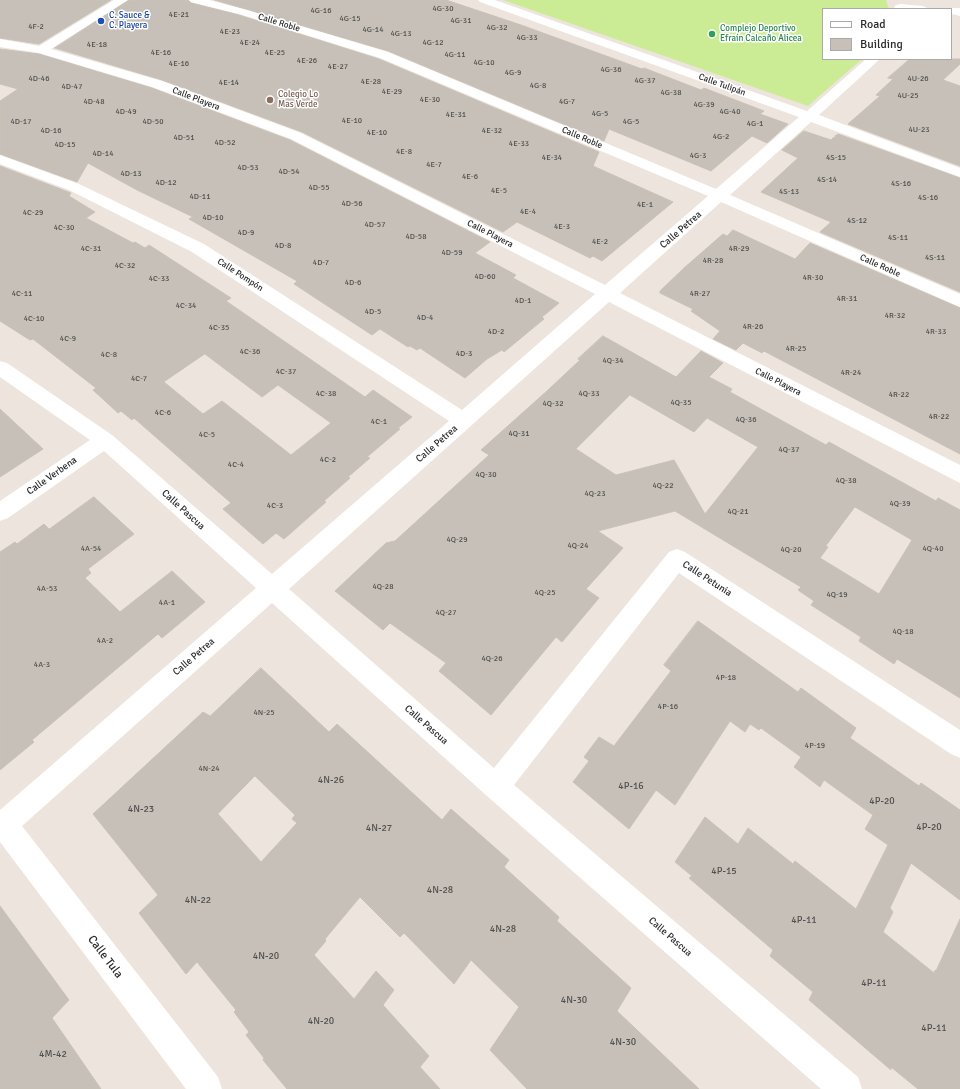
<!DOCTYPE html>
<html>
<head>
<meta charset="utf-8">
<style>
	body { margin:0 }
	#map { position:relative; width:960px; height:1089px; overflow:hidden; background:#ede5dd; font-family:Signika,sans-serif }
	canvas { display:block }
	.legend { position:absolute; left:822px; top:8px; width:130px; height:52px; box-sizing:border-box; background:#fff; border:1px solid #aaa; margin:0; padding:5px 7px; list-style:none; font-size:12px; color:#2b2b2b }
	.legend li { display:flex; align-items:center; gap:8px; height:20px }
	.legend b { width:20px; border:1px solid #aaa }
</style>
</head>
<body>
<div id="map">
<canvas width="960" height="1089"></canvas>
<ul class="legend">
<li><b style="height:5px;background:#fff"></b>Road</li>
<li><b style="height:11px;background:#c6c0b8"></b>Building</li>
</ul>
</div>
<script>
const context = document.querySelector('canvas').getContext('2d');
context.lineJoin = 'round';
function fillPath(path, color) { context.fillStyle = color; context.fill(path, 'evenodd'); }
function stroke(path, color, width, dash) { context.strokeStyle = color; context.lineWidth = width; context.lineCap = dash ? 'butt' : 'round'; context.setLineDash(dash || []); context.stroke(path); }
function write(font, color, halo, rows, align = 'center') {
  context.font = font + ' Signika,sans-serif'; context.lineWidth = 3; context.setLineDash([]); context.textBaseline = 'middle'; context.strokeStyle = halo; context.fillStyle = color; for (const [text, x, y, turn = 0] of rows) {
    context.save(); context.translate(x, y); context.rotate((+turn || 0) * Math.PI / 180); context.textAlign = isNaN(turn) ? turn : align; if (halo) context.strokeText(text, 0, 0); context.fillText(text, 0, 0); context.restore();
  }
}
fillPath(new Path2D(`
	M503,0H886L889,9H823V59H862L808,106Z`), '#cbec94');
const building = new Path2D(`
	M0,0H111L39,44L0,38Z
	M129,0H188L191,3L239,15L379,59L599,152L593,166L673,202L602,261L593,256L590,258L517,222L503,232L302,132L162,80L55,48Z
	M215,0H446L521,25L642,69L644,68L701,90L704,88L764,111L760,114L788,124L767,143L752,136L711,171L609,129L604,141L388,51Z
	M0,49L39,54L152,88L290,140L490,242L475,253L516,275L513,278L559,303L542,317L544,319L504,352L502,350L487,359L465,378L420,348L417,350L410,346L408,347L380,329L372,335L294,284L297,281L189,219L193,217L137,190L88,163L77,182L0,154V101L18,89L0,84Z
	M910,59H960V64L943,80L960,86V166L848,124L880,96L876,95L893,79L888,78Z
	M804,131L831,140L834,137L837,138L835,136L838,134L960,178V292L820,232L831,222L761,192L798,158L782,150Z
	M0,166L71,193L69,196L95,212L86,218L133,243L135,242L145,248L149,245L231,298L226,301L365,397L373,390L412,417L398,428L400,429L367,457L370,458L348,477L350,478L324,501L326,502L284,539L276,533L263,544L223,509L231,503L134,418L132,420L121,411L118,413L93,390L96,388L33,339L30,340L0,321ZM205,354L262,397L278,385L331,423L291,455L222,401L203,414L164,382Z
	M733,230L795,259L810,243L960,308V454L764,351L762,353L743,343L736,350L713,339L720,331L691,311L693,309L660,293V291L684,268L723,234L727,236Z
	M603,336L676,377L701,351L723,363L709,377L732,389L730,392L826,445L829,442L936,501L938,498L960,510V698L897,659L894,664L859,641L861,637L811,605L814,601L798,590L801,587L675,511L598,531L623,548L586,589L599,598L562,642L556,637L491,715L439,671L446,663L390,623L383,630L335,591L386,543L395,541L489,455L481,450L548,390L580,360L578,359ZM630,395L694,432L707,418L758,447L705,514L674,460L616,475L576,449ZM855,507L912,540L879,594L820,558L828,547L826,546Z
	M0,409L43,449L0,477Z
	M94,497L134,534L88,569L91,573L85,578L120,612L172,571L205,602L162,638L158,634L32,740L34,742L0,770V552L15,542L17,544L44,524L49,529Z
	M698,621L798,692L801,688L856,728L850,738L919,786L921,783L960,810V900L911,863L890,908L893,912L883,932L934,973L935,970L936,971L960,919V1089H918L891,1067V1070L809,1000L813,992L770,956L773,950L689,878L692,876L675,862L705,817L738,844L748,828L793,864L795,861L856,909L888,845L865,829L873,815L824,780L820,787L794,767L801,757L761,728L759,730L750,724L745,732L730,721L675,805L656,790L629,829L573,782L589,761L584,757L599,737L614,746L671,671L664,665Z
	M261,668L329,732L337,724L442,820L451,809L509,860L504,867L559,917L557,921L631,988L617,1011L699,1089H527L490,1050L519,1007L471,960L454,984L404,933L400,937L360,897L325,939L326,941L314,955L354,999L376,971L394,990L383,1005L429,1056L420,1067L440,1089H287L263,1060L264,1058L246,1035L249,1032L234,1012L236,1010L197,962L186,974L139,913L158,895L93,814L203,712L210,716ZM255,776L295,815L292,819L297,823L261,862L218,814Z
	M0,906L69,1000L52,1018L101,1089H0Z`);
fillPath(building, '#c6c0b8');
stroke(building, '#c9c1b7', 1);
fillPath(new Path2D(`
	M114,0H128L51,49L162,81L301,133L605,285L708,196L380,58L239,14L191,2L189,0H209L247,10L388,52L716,189L799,117L480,2L478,0H495L807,111L866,59H880L819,115L960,168V177L811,122L730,195L960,294V307L721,202L620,293L960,465V483L609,302L289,589L494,768L669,552L677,549L685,552L960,730V758L951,754L679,573L514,785L858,1077L862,1089H821L487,796L272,603L22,826L218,1077L222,1089H186L0,842V810L256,588L104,451L8,518L0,521V501L90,440L0,377V361L7,363L112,435L272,574L449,421L192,252L69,190L0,164V155L79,184L204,244L462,410L595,294L291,139L152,87L39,53L0,47V39L39,46Z
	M900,4L923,6L929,9H896L894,7L896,5Z
	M951,8H960V16L951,14V9H947Z`), '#fff');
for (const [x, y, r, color] of [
	[101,21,4,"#1a4fb4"],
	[712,34,4,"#2e9e5b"],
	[270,100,4,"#8d6e63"]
]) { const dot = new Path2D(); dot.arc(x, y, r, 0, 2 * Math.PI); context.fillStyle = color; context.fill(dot); stroke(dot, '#fff', 1.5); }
write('8px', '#52504e', null, [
	["4G-30",443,9],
	["4G-16",321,11],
	["4E-21",179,15],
	["4G-15",350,19],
	["4G-31",461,21],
	["4F-2",36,27],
	["4G-32",497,28],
	["4G-14",373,30],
	["4E-23",230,32],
	["4G-13",401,34],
	["4G-33",527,38],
	["4E-24",250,43],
	["4G-12",433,43],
	["4E-18",97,45],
	["4E-16",161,53],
	["4E-25",275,53],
	["4G-11",455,55],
	["4E-26",307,61],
	["4G-10",484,63],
	["4E-16",179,64],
	["4E-27",338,67],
	["4G-36",611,70],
	["4G-9",513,73],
	["4D-46",39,79],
	["4U-26",918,79],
	["4G-37",645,81],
	["4E-28",371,82],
	["4E-14",229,83],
	["4G-8",538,86],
	["4D-47",72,87],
	["4E-29",392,92],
	["4G-38",671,93],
	["4U-25",908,96],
	["4E-30",430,100],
	["4D-48",94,102],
	["4G-7",567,102],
	["4G-39",704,105],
	["4D-49",126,112],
	["4G-40",730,112],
	["4G-5",600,114],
	["4E-31",456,115],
	["4E-10",352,121],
	["4D-17",21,122],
	["4D-50",153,122],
	["4G-5",631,122],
	["4G-1",755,124],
	["4U-23",919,130],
	["4D-16",51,131],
	["4E-32",492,131],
	["4E-10",377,133],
	["4G-2",721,137],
	["4D-51",184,138],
	["4D-52",225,143],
	["4E-33",519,144],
	["4D-15",65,145],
	["4E-8",404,152],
	["4D-14",103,154],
	["4G-3",698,156],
	["4E-34",552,158],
	["4S-15",836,158],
	["4E-7",434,165],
	["4D-53",248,168],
	["4D-54",289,172],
	["4D-13",131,174],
	["4E-6",470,177],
	["4S-14",827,180],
	["4D-12",166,183],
	["4S-16",901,184],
	["4D-55",319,188],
	["4E-5",499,191],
	["4S-13",789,192],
	["4D-11",200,197],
	["4S-16",928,198],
	["4D-56",352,204],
	["4E-1",645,205],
	["4E-4",528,212],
	["4C-29",33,213],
	["4D-10",213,218],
	["4S-12",857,221],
	["4D-57",375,225],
	["4E-3",562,227],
	["4C-30",64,228],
	["4D-9",246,233],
	["4D-58",416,237],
	["4S-11",898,238],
	["4E-2",600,242],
	["4D-8",283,246],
	["4C-31",91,249],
	["4R-29",739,249],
	["4D-59",452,253],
	["4S-11",935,258],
	["4R-28",713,261],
	["4D-7",321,263],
	["4C-32",125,266],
	["4D-60",485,277],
	["4R-30",813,278],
	["4C-33",159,279],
	["4D-6",353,283],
	["4C-11",22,294],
	["4R-27",700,294],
	["4R-31",847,299],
	["4D-1",523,301],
	["4C-34",186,306],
	["4D-5",373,312],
	["4R-32",895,316],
	["4D-4",425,318],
	["4C-10",34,319],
	["4R-26",753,327],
	["4C-35",219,328],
	["4D-2",496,332],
	["4R-33",936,332],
	["4C-9",68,339],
	["4R-25",796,349],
	["4C-36",250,352],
	["4D-3",464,354],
	["4C-8",109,355],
	["4Q-34",613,361],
	["4C-37",286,372],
	["4R-24",851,373],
	["4C-7",139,379],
	["4C-38",326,394],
	["4Q-33",589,394],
	["4R-22",899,395],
	["4Q-35",681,403],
	["4Q-32",553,404],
	["4C-6",163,413],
	["4R-22",939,417],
	["4Q-36",746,420],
	["4C-1",379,422],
	["4Q-31",519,434],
	["4C-5",207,435],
	["4Q-37",789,450],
	["4C-2",328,460],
	["4C-4",236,465],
	["4Q-30",486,475],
	["4Q-38",846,481],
	["4Q-22",663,486],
	["4Q-23",595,494],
	["4Q-39",900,504],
	["4C-3",275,506],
	["4Q-21",738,512],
	["4Q-29",457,540],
	["4Q-24",578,546],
	["4A-54",91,549],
	["4Q-40",933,549],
	["4Q-20",791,550],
	["4Q-28",383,587],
	["4A-53",47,589],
	["4Q-25",545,593],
	["4Q-19",837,595],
	["4A-1",167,603],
	["4Q-27",446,613],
	["4Q-18",903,632],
	["4A-2",105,641],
	["4Q-26",492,659],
	["4A-3",42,665],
	["4P-18",726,678],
	["4P-16",668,707],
	["4N-25",264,713],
	["4P-19",815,746],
	["4N-24",209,769]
]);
write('9px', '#164399', '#fff', [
	["C. Sauce &",109,16],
	["C. Playera",109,26]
], 'left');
write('9px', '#2b2b2b', '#fff', [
	["Calle Roble",279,23,17],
	["Calle Tulipán",722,85,20],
	["Calle Playera",196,99,21],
	["Calle Roble",582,138,23],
	["Calle Playera",490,234,27],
	["Calle Roble",880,266,24],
	["Calle Pompón",240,275,33],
	["Calle Playera",778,382,27]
]);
write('9px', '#27864d', '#fff', [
	["Complejo Deportivo",720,29],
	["Efraín Calcaño Alicea",720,39]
], 'left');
write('9px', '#785e54', '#fff', [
	["Colegio Lo",278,95],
	["Mas Verde",278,105]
], 'left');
write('10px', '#2b2b2b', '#fff', [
	["Calle Petrea",681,230,-41],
	["Calle Petrea",437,444,-41],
	["Calle Verbena",52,476,-35],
	["Calle Pascua",183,510,42],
	["Calle Petunia",707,579,33],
	["Calle Petrea",194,657,-41],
	["Calle Pascua",426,725,41],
	["Calle Pascua",670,937,41]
]);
write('10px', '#52504e', null, [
	["4N-26",331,780],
	["4P-16",631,786],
	["4P-20",882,801],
	["4N-23",141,809],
	["4P-20",929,827],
	["4N-27",379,828],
	["4P-15",724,871],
	["4N-28",440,890],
	["4N-22",198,900],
	["4P-11",804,920],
	["4N-28",503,929],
	["4N-20",266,956],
	["4P-11",874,983],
	["4N-30",574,1000],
	["4N-20",321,1021],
	["4P-11",934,1028],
	["4N-30",623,1042],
	["4M-42",53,1054]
]);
write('12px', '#2b2b2b', '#fff', [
	["Calle Tula",105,957,53]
]);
</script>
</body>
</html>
